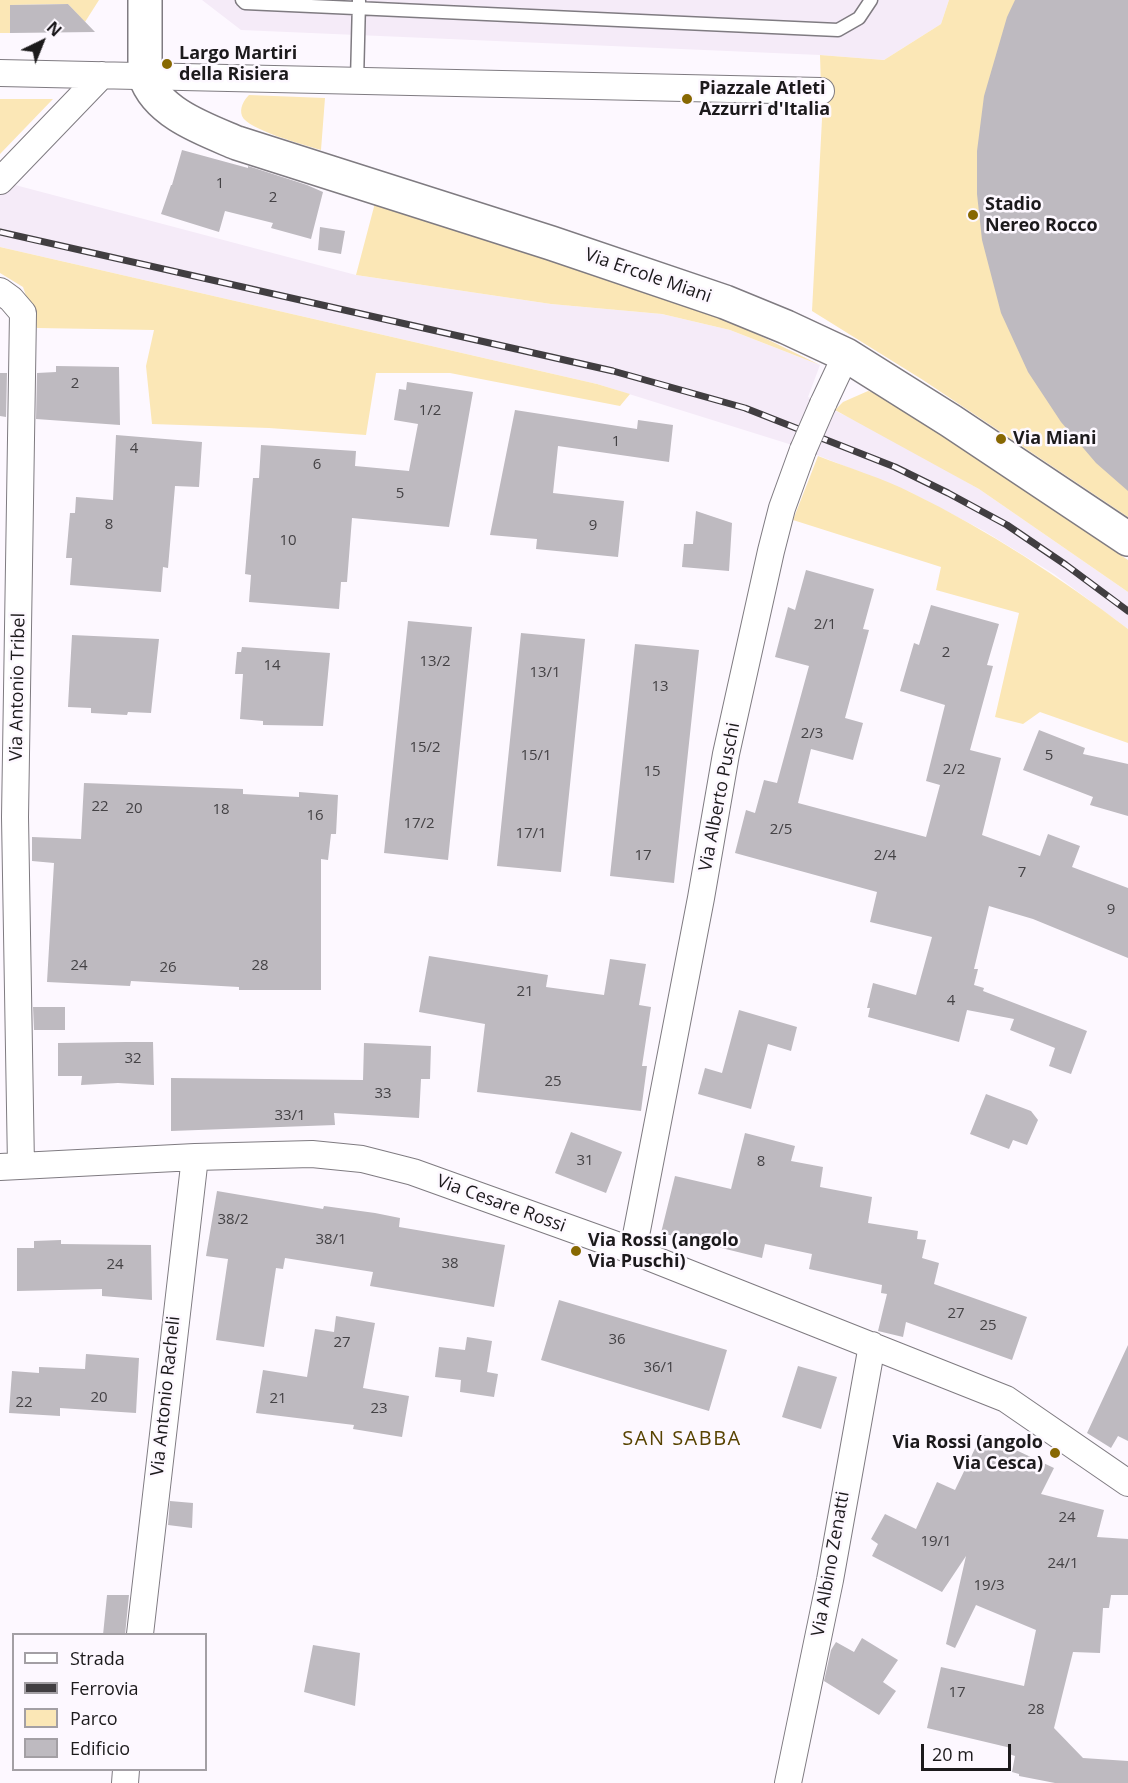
<!DOCTYPE html>
<html>
<head>
<meta charset="utf-8">
<style>
	body { margin:0 }
	#map { position:relative; width:1128px; height:1783px; overflow:hidden; background:#fdf8ff; font-family:"Open Sans",sans-serif }
	canvas { display:block }
	.legend { position:absolute; left:12px; top:1633px; width:195px; height:138px; box-sizing:border-box; background:#fdf8ff; border:2px solid #a39fa4; margin:0; padding:8px 10px; list-style:none; font-size:18px; color:#1c1a1c }
	.legend li { display:flex; align-items:center; gap:12px; height:30px }
	.legend b { width:30px; border:2px solid #a39fa4 }
	.north { position:absolute; left:12px; top:12px; width:60px; height:60px; -webkit-text-stroke:4px #fdf8ff; paint-order:stroke; rotate:43deg; font-size:16px; font-weight:700; line-height:24px; text-align:center; color:#1c1a1c }
	.north::after { content:''; display:block; margin:auto; width:21px; height:27px; background:#1c1a1c; clip-path:polygon(50% 0,100% 100%,50% 72%,0 100%) }
	.scale { position:absolute; left:921px; top:1744px; width:90px; height:27px; box-sizing:border-box; border:3px solid #1c1a1c; border-top:0; padding-left:8px; font-size:18px; line-height:21px; white-space:nowrap; color:#1c1a1c; -webkit-text-stroke:4px #fdf8ff; paint-order:stroke }
</style>
</head>
<body>
<div id="map">
<canvas width="1128" height="1783"></canvas>
<ul class="legend">
<li><b style="height:8px;background:#fff"></b>Strada</li>
<li><b style="height:8px;background:#413e41"></b>Ferrovia</li>
<li><b style="height:16px;background:#fbe7b6"></b>Parco</li>
<li><b style="height:16px;background:#bebac0"></b>Edificio</li>
</ul>
<div class="north">N</div>
<div class="scale">20 m</div>
</div>
<script>
const context = document.querySelector('canvas').getContext('2d');
context.lineJoin = 'round';
function fillPath(path, color) { context.fillStyle = color; context.fill(path, 'evenodd'); }
function stroke(path, color, width, dash) { context.strokeStyle = color; context.lineWidth = width; context.lineCap = dash ? 'butt' : 'round'; context.setLineDash(dash || []); context.stroke(path); }
function write(font, color, halo, rows, align = 'center') {
  context.font = font + ' "Open Sans",sans-serif'; context.lineWidth = 5; context.setLineDash([]); context.textBaseline = 'middle'; context.strokeStyle = halo; context.fillStyle = color; for (const [text, x, y, turn = 0] of rows) {
    context.save(); context.translate(x, y); context.rotate((+turn || 0) * Math.PI / 180); context.textAlign = isNaN(turn) ? turn : align; if (halo) context.strokeText(text, 0, 0); context.fillText(text, 0, 0); context.restore();
  }
}
fillPath(new Path2D(`
	M202,0H949L941,24L884,60L820,55L241,30Z
	M0,181L356,275L551,304L662,314L730,330L820,365L808,397L888,437L979,489L1128,592V629L1054,574L984,531L910,492L789,444L597,384L0,247Z`), '#f5ebf8');
fillPath(new Path2D(`
	M0,0H99L85,22L68,4L10,5V33H0Z
	M949,0H1128V517L923,380L812,311L822,119L820,55L884,60L941,24Z
	M249,95L325,98L321,150C305,145 248,130 242,116C239,108 244,100 249,95Z
	M0,99H53L0,154Z
	M375,203L672,300L738,325L820,365L730,330L662,314L551,304L356,275Z
	M0,247L597,384L630,394L620,406L450,373H376L366,435L269,428L152,424L146,366L154,330L37,328L23,287L0,273Z
	M868,391L884,396L1128,560V592L979,489L835,410L843,402Z
	M818,456C849,468 882,478 912,493C989,531 1060,577 1128,629V743L1040,712L1023,724L995,717L1019,613L936,590L941,567L793,520Z`), '#fbe7b6');
fillPath(new Path2D(`
	M1015,0H1128V491L1096,463L1061,422L1028,372L1001,313L982,240L977,194V151L984,96L1007,17Z
	M68,4L95,32L10,33V5Z
	M182,150L248,168V166L307,185L323,192L311,239L271,228L273,223L225,211L219,232L161,214L171,185H172Z
	M320,227L345,231L341,254L318,250Z
	M56,366L119,367L120,425L36,419L37,373L56,372Z
	M0,373H7L6,417L0,416Z
	M407,382L473,392L449,527L352,518L347,582H341L339,609L249,602L251,575L245,574L253,478H259L261,445L356,451L355,466L409,471L418,424L394,420L399,389L406,390Z
	M515,410L637,429L638,420L673,425L669,462L558,446L553,493L624,501L618,557L536,549L537,539L490,535Z
	M116,435L202,442L199,487L175,486L168,568L163,567L161,592L70,585L72,558H66L70,513H75L76,497L113,500Z
	M696,511L732,523L729,571L682,567L684,544H693Z
	M806,570L874,589L863,629L869,630L845,718L863,723L853,760L811,749L798,803L926,837L940,785L926,781L945,705L900,691L914,643L919,645L931,605L999,624L987,665L993,666L970,750L1001,758L982,835L1040,856L1048,834L1080,846L1072,867L1128,888V958L1033,919L989,906L974,969H978L974,985L984,988L983,991L1087,1031L1071,1074L1049,1066L1055,1048L1010,1030L1014,1019L967,1010L959,1042L868,1017L870,1008H867L873,983L916,995L932,937L870,922L877,892L735,853L746,810L755,813L764,780L777,783L809,666L775,657L788,607L795,610Z
	M408,621L472,627L448,860L384,853Z
	M521,633L585,639L561,872L497,866Z
	M72,635L159,639L151,713L128,712L127,715L91,713V708L68,707Z
	M635,644L699,650L674,883L610,876Z
	M242,647L330,653L323,726L263,725V721L240,719L243,674H235L237,652H241Z
	M1039,730L1085,748L1083,754L1128,764V816L1090,805L1093,797L1023,770Z
	M84,783L243,789V794L299,797V792L338,795L336,834H331L328,860L321,859V990H239V987L131,981L130,986L47,982L54,863L32,861V837L81,839Z
	M429,956L548,975L546,987L604,995L610,959L646,964L639,1005L651,1007L642,1066H647L641,1111L477,1092L485,1024L419,1012Z
	M33,1007H65V1030H34Z
	M739,1010L797,1027L791,1051L768,1044L751,1109L698,1094L705,1068L722,1073Z
	M126,1042H153L154,1085L118,1083L81,1085L82,1076H58V1043Z
	M364,1043L431,1046L430,1079H421L419,1118L334,1113L335,1125L171,1131V1078L363,1080Z
	M986,1094L1031,1111L1038,1120L1027,1145L1013,1140L1009,1149L970,1134Z
	M571,1132L622,1152L606,1193L555,1173Z
	M745,1133L795,1146L791,1161L823,1167L820,1187L872,1197L868,1223L918,1231L917,1239L926,1240L922,1258L939,1263L934,1284L1027,1317L1012,1360L906,1322L903,1337L878,1331L887,1294L881,1293L882,1285L809,1269L812,1254L765,1244L762,1258L661,1233L675,1176L731,1189Z
	M217,1191L323,1209L324,1206L375,1213L400,1218L399,1227L505,1245L494,1307L370,1286L373,1272L285,1258L283,1269L276,1268L264,1347L216,1340L228,1259L206,1256Z
	M61,1240V1244L151,1245L152,1300L102,1296V1289L17,1291V1248H34V1241Z
	M559,1300L727,1350L709,1411L541,1360Z
	M336,1316L375,1323L363,1388L409,1396L402,1437L353,1429L354,1425L256,1413L263,1370L307,1377L315,1329L334,1332Z
	M467,1337L492,1341L487,1372L498,1374L494,1397L460,1392L461,1380L435,1377L439,1347L465,1350Z
	M1128,1345V1441L1118,1436L1111,1448L1087,1433Z
	M86,1354L139,1358L136,1413L60,1408V1416L9,1413L12,1371L39,1373V1367L85,1369Z
	M798,1366L837,1377L821,1429L782,1417Z
	M982,1434L1054,1468L1041,1494L1104,1510L1097,1537L1128,1539V1595H1111L1109,1608H1103L1100,1653L1073,1652L1054,1728L1083,1758L1128,1761V1783H1055L1019,1776V1774L1012,1772L1015,1756L1009,1754L1011,1748L927,1728L941,1667L1024,1686L1036,1630L976,1605L955,1648L946,1644L966,1556L942,1592L872,1556L878,1544L871,1539L885,1514L916,1529L937,1482L955,1490Z
	M170,1501L193,1503L192,1528L168,1525Z
	M107,1595H129L125,1635H103Z
	M862,1638L898,1660L883,1682L896,1691L879,1715L824,1681L831,1650L836,1642L854,1652Z
	M313,1645L360,1653L355,1706L304,1692Z`), '#bebac0');
const lane = new Path2D(`
	M242,0L245,3L838,30L859,18L871,0
	M357,81L359,1`);
const street = new Path2D(`
	M0,73L821,91
	M0,181L102,75
	M0,291L11,299L23,313L15,817L21,1166
	M823,404L846,355
	M0,1167L195,1157L312,1154L362,1159L413,1172L633,1251L1006,1399L1128,1483
	M633,1251L701,898L726,754L771,551L782,508L803,450
	M140,1634L195,1157
	M125,1783L126,1770
	M788,1783L830,1580L872,1345`);
const secondary = new Path2D(`
	M145,0V76C157,113 204,129 237,143L551,243L725,302L786,327L846,355L951,421L1128,539`);
stroke(lane, '#7f7b81', 15);
stroke(street, '#7f7b81', 28);
stroke(secondary, '#7f7b81', 36);
stroke(lane, '#fff', 12);
stroke(street, '#fff', 26);
stroke(secondary, '#fff', 33);
const rail = new Path2D(`
	M0,232L613,371L745,408L895,467L948,493L1007,525L1066,565L1128,611`);
stroke(rail, '#413e41', 7);
stroke(rail, '#fdf8ff', 4.5, [14]);
const streetBridge = new Path2D(`
	M803,450L823,404`);
stroke(streetBridge, '#7f7b81', 28, []);
stroke(streetBridge, '#fff', 26);
for (const [x, y, r, color] of [
	[167,64,6,"#876802"],
	[687,99,6,"#876802"],
	[973,215,6,"#876802"],
	[1001,439,6,"#876802"],
	[576,1251,6,"#876802"],
	[1055,1453,6,"#876802"]
]) { const dot = new Path2D(); dot.arc(x, y, r, 0, 2 * Math.PI); context.fillStyle = color; context.fill(dot); stroke(dot, '#fdf8ff', 2); }
write('15px', '#444245', null, [
	["1",220,184],
	["2",273,198],
	["2",75,384],
	["1/2",430,411],
	["1",616,442],
	["4",134,449],
	["6",317,465],
	["5",400,494],
	["8",109,525],
	["9",593,526],
	["10",288,541],
	["2/1",825,625],
	["2",946,653],
	["13/2",435,662],
	["14",272,666],
	["13/1",545,673],
	["13",660,687],
	["2/3",812,734],
	["15/2",425,748],
	["15/1",536,756],
	["5",1049,756],
	["2/2",954,770],
	["15",652,772],
	["22",100,807],
	["20",134,809],
	["18",221,810],
	["16",315,816],
	["17/2",419,824],
	["2/5",781,830],
	["17/1",531,834],
	["17",643,856],
	["2/4",885,856],
	["7",1022,873],
	["9",1111,910],
	["24",79,966],
	["28",260,966],
	["26",168,968],
	["21",525,992],
	["4",951,1001],
	["32",133,1059],
	["25",553,1082],
	["33",383,1094],
	["33/1",290,1116],
	["31",585,1161],
	["8",761,1162],
	["38/2",233,1220],
	["38/1",331,1240],
	["38",450,1264],
	["24",115,1265],
	["27",956,1314],
	["25",988,1326],
	["36",617,1340],
	["27",342,1343],
	["36/1",659,1368],
	["20",99,1398],
	["21",278,1399],
	["22",24,1403],
	["23",379,1409],
	["24",1067,1518],
	["19/1",936,1542],
	["24/1",1063,1564],
	["19/3",989,1586],
	["17",957,1693],
	["28",1036,1710]
]);
write('bold 18px', '#1c1a1c', '#fdf8ff', [
	["Largo Martiri",179,54],
	["della Risiera",179,75],
	["Piazzale Atleti",699,89],
	["Azzurri d'Italia",699,110],
	["Stadio",985,205],
	["Nereo Rocco",985,226],
	["Via Miani",1013,439],
	["Via Rossi (angolo",588,1241],
	["Via Puschi)",588,1262],
	["Via Rossi (angolo",1043,1443,"right"],
	["Via Cesca)",1043,1464,"right"]
], 'left');
write('18px', '#1c1a1c', '#fdf8ff', [
	["Via Ercole Miani",648,276,19],
	["Via Antonio Tribel",18,687,-89],
	["Via Alberto Puschi",720,797,-79],
	["Via Cesare Rossi",501,1204,20],
	["Via Antonio Racheli",166,1396,-84],
	["Via Albino Zenatti",831,1564,-80]
]);
context.letterSpacing = '1.5px';
write('20px', '#584301', '#fdf8ff', [
	["SAN SABBA",682,1439]
]);
context.letterSpacing = '0px';
</script>
</body>
</html>
